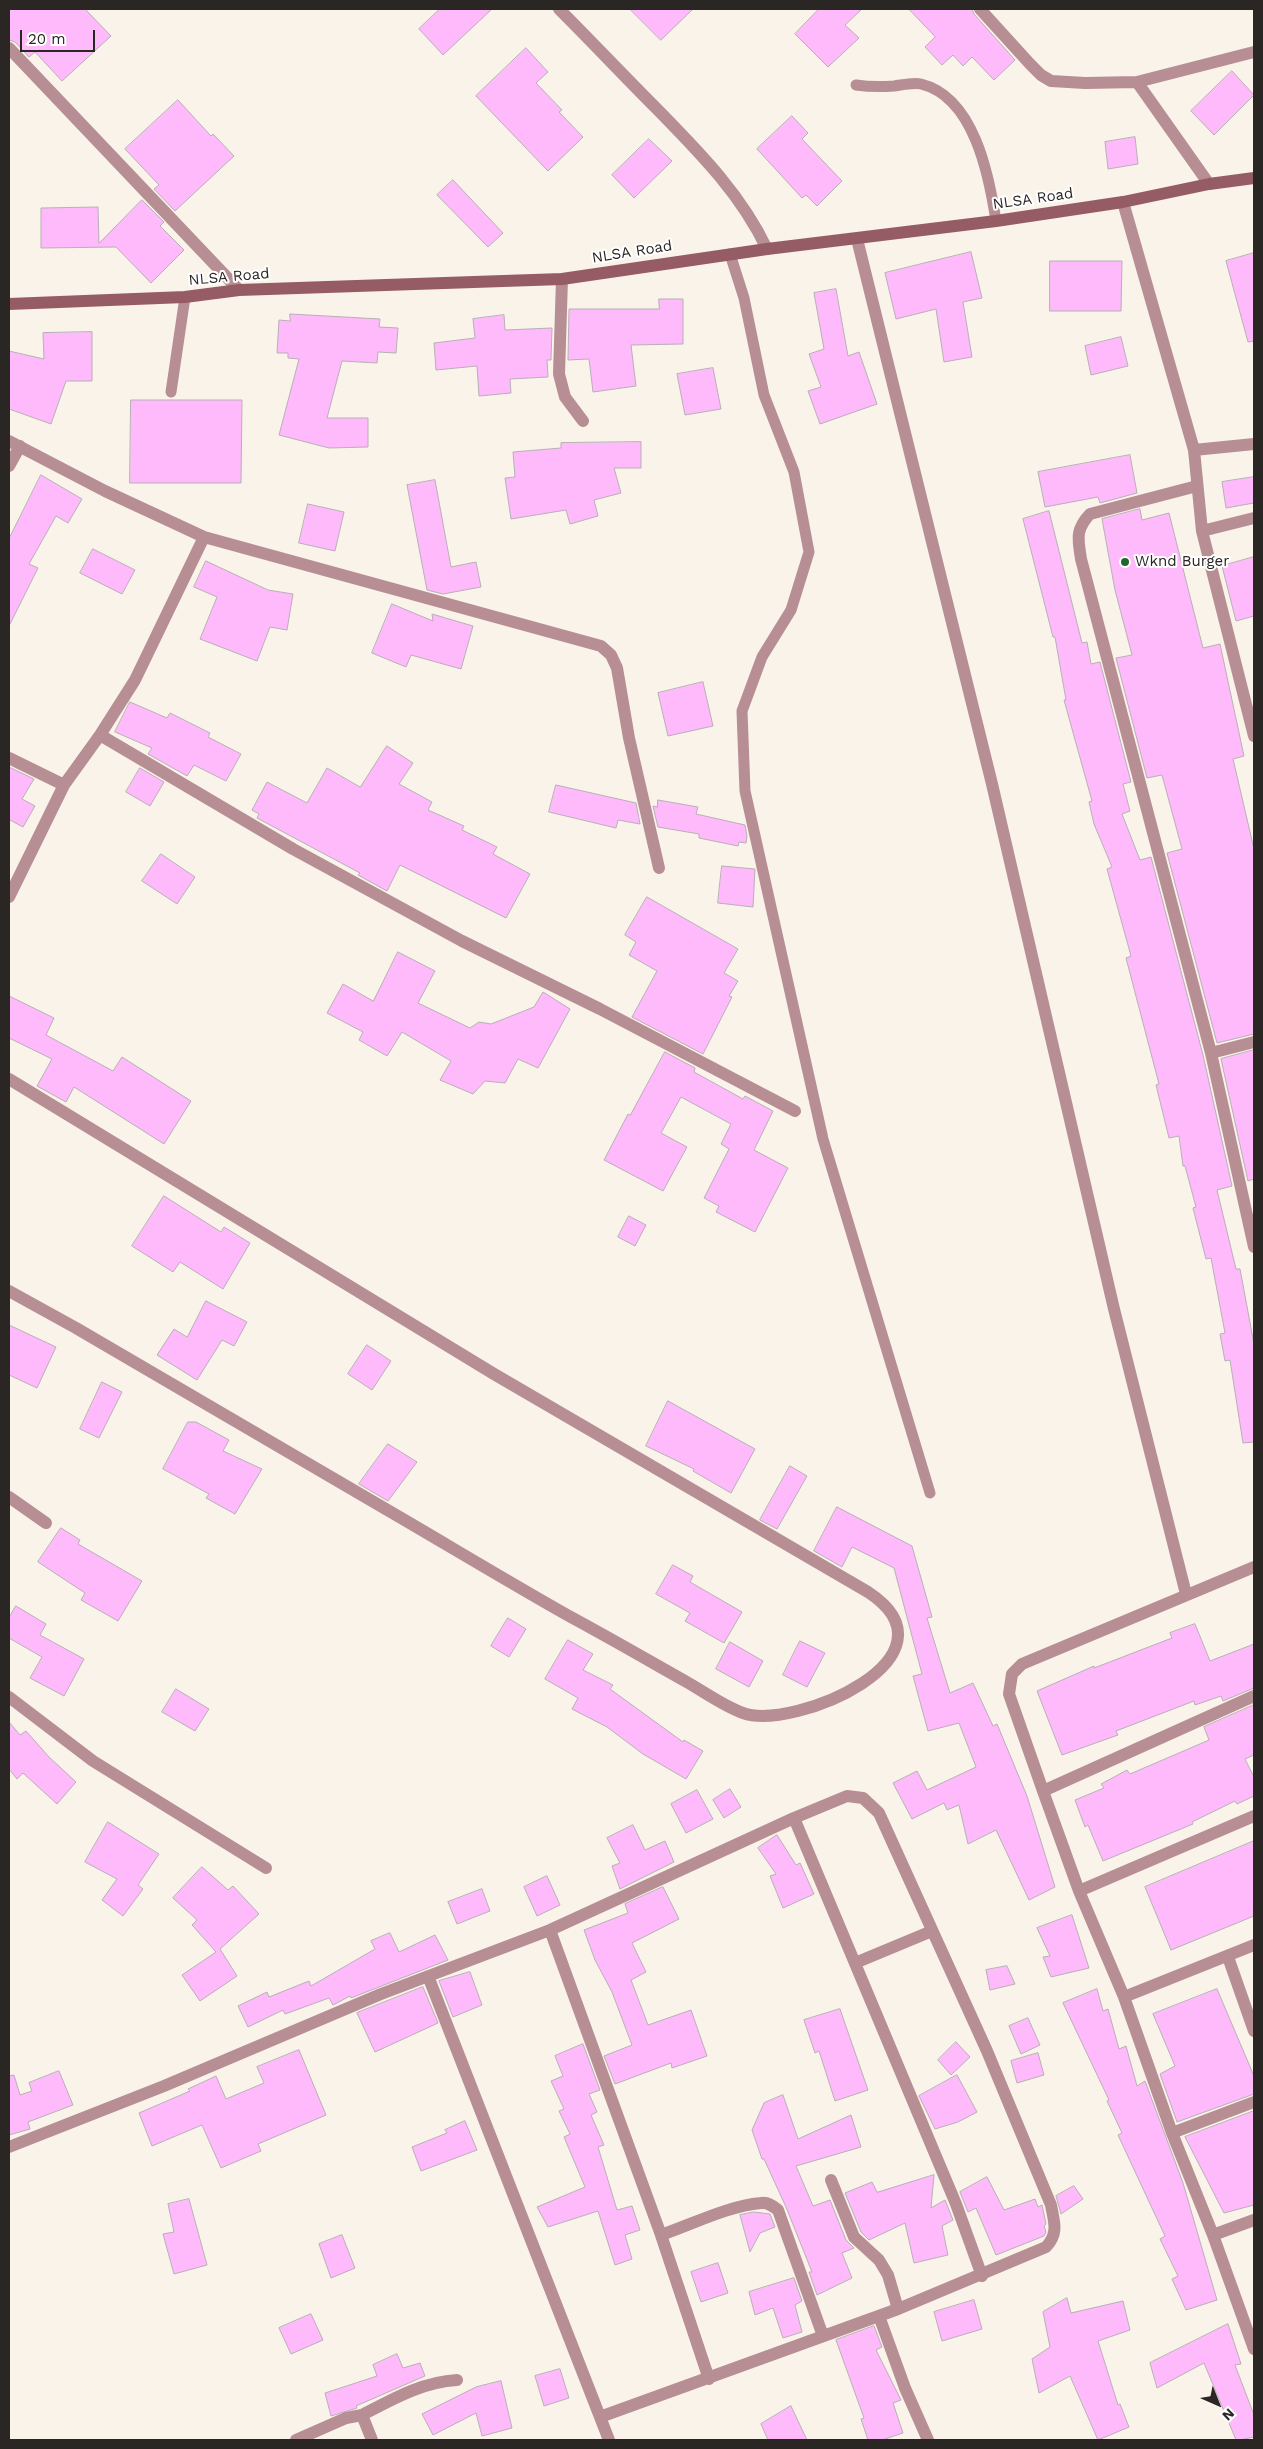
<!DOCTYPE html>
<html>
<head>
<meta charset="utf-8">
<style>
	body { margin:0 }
	#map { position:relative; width:1263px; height:2449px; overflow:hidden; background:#faf3ea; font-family:"Work Sans",sans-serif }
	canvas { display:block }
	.frame { position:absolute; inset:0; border:10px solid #292623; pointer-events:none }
	.north { position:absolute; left:1193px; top:2379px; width:50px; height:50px; -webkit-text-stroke:4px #fff; paint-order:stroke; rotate:136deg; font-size:14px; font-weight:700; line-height:20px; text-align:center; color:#292623 }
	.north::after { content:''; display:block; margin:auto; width:18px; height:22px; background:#292623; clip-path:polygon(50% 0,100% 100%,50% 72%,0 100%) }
	.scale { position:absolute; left:20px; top:30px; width:75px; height:22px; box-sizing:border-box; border:2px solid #292623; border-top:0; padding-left:6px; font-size:15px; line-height:18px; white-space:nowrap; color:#292623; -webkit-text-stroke:4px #fff; paint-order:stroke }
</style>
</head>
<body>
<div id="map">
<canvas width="1263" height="2449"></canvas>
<div class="frame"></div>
<div class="north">N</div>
<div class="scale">20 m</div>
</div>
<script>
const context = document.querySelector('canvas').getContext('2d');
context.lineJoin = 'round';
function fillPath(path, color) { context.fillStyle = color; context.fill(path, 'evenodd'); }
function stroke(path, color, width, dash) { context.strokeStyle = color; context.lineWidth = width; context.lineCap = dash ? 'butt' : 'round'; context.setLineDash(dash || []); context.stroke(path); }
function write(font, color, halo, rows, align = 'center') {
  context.font = font + ' "Work Sans",sans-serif'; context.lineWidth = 4; context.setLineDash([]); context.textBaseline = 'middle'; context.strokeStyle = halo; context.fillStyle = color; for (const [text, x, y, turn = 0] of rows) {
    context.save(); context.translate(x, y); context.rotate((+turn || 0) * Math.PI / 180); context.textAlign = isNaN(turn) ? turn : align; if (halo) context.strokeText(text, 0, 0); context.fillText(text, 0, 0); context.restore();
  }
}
const building = new Path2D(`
	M9,9H85L111,36L62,81L35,52L29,57L15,42L9,40Z
	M440,9H492L443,55L419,29Z
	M630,9H693L661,40Z
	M819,9H862L845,25L859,38L828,67L795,34Z
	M909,9H972L974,14L1015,60L994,80L972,57L963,66L953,55L942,65L925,47L935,37Z
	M526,48L548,72L536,83L562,110L559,112L583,137L548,171L476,96Z
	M1232,71L1254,95L1214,135L1191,111Z
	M178,100L211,136L213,134L234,156L175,211L154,189L159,185L125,149Z
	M792,116L808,133L802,139L842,181L817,206L806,195L802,198L757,149Z
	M1135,137L1138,164L1108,169L1105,142Z
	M649,139L672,161L634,198L612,175Z
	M453,180L503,233L488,247L437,195Z
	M142,200L164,222L160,226L184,250L151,283L116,247L41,248V208L98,207L99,243Z
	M971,252L982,298L963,302L972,357L944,362L936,309L896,319L885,273Z
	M1254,253V341L1248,342L1226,261Z
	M1050,261H1122L1121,311H1050Z
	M836,289L848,356L859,352L877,404L820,424L808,391L821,387L809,354L824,349L814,293Z
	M659,299H683V344L631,345L636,386L593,392L589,359L568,360L569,309H659Z
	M290,314L380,319L379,327L398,328L396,353L378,352L377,363L342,361L327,418H368V447L329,448L279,435L299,359L288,358V353H277L279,320L290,321Z
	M504,315L505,330L552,328L551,360H547L548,377L510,379L511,393L479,396L477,366L436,370L434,343L475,338L473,319Z
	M92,332V381H66L51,424L9,409V351L44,359L43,333Z
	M1121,337L1128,366L1091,375L1085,346Z
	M713,368L721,409L685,415L677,374Z
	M131,400H242L241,483H130Z
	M641,442V468H614L621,493L594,500L598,516L570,524L566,510L511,519L505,478L515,477L513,452L561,448V443Z
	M1130,455L1137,493L1100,503L1098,497L1045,507L1038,472Z
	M41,475L82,499L68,523L56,516L29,564L38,568L9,626V539Z
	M1254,477V503L1226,508L1222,482Z
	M435,480L451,567L476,562L481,587L443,594L427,590L407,485Z
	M308,504L344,512L335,551L299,543Z
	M1140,509L1142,520L1169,513L1203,648L1220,644L1244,756L1233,759L1254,849V1034L1217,1043L1167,853L1182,849L1162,775L1147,778L1116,658L1132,655L1115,590L1102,519Z
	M1049,511L1082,643L1087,642L1091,664L1100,662L1131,782L1123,784L1130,811L1122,814L1140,860L1151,857L1203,1055L1232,1186L1217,1190L1236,1269H1240L1254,1344V1442L1243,1443L1230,1360L1225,1361L1220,1334L1225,1333L1211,1258L1206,1259L1193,1208L1196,1207L1185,1166H1183L1179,1136L1169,1138L1156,1085L1159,1084L1126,958L1131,956L1107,869L1112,867L1094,824L1089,802L1092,801L1064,700H1066L1055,637H1053L1023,519Z
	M93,549L135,570L122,594L80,573Z
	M1254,557V616L1236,621L1222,566Z
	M206,561L268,590L293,594L287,630L270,627L257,661L200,639L217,597L194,587Z
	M392,604L433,621L432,614L473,626L461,669L411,655L406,667L372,653Z
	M703,682L713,726L668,736L658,693Z
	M130,702L167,718L170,713L210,733L208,737L241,754L226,781L194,765L187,776L148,754L152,748L115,732Z
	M387,746L413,763L399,784L432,802L428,810L464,826L462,830L497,847L493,854L530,874L506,918L400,865L387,891L358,875L360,873L257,818L259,814L252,810L267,782L307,803L327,768L360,787Z
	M9,767L34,779L22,799L35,806L23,827L10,820L9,822Z
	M140,768L164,782L150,806L126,792Z
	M556,785L636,803L640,824L618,820L616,828L549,812Z
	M658,800L698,807L696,814L745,825L747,836L746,843L739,842L738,846L699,838V834L658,827L653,806L657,807Z
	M161,854L195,877L177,904L142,881Z
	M722,866L755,869L753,907L718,903Z
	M647,897L738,949L724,973L738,981L729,996L732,997L703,1054L632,1017L657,971L629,955L636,942L625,935Z
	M398,952L435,971L418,1003L470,1028L479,1022L491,1024L534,1007L543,992L570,1009L538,1068L518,1059L505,1083L485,1081L473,1094L440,1080L451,1061L402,1032L387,1056L359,1040L363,1032L327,1013L343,984L373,1001Z
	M9,996L54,1018L46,1035L113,1071L122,1057L191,1101L164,1144L74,1087L66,1102L37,1086L52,1059L9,1038Z
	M1254,1050V1179L1248,1181L1221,1059Z
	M665,1052L695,1068L694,1072L743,1099L745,1096L773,1111L754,1150L788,1168L755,1232L716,1212L719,1206L704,1198L729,1149L721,1144L731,1124L681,1097L661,1133L687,1147L663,1191L604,1160L628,1114L630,1115Z
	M164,1196L221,1232L224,1227L250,1243L223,1289L180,1262L173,1272L132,1246Z
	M629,1216L646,1225L635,1246L618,1237Z
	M206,1301L247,1322L234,1346L222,1340L197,1380L157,1355L174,1329L187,1337Z
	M9,1325L56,1347L37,1388L9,1375Z
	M367,1345L391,1361L372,1390L348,1374Z
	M102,1382L122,1392L99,1438L80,1429Z
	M668,1401L755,1449L731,1493L693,1471L694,1469L646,1446Z
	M188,1422H196L229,1440L223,1451L262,1469L235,1514L206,1498L209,1494L163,1469Z
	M388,1444L417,1462L388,1501L359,1484Z
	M790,1466L807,1476L777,1529L760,1520Z
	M837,1507L912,1546L932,1617L927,1618L950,1693L973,1683L993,1726L997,1724L1027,1796L1055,1887L1029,1900L996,1830L968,1844L959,1805L947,1810L944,1803L912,1819L893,1783L917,1771L927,1790L976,1767L959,1723L928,1731L913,1676L922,1674L894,1568L852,1547L842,1567L814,1551Z
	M61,1528L80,1540L78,1544L142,1581L118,1621L81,1600L85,1593L38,1562Z
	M673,1565L693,1576L690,1582L742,1612L724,1643L685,1621L690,1613L656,1594Z
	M16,1606L46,1624L40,1635L84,1659L64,1696L30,1678L42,1657L9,1638V1618Z
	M508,1618L526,1629L509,1657L491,1646Z
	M1195,1624L1210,1661L1254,1644V1688L1223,1701L1221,1696L1195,1705L1194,1701L1116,1731L1118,1735L1062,1755L1037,1691L1094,1666V1668L1172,1638L1170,1633Z
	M568,1640L593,1654L583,1670L613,1685L610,1689L683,1742L684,1740L703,1751L686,1779L643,1754L607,1727L572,1709L578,1698L545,1679Z
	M800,1641L825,1653L807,1687L783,1675Z
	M730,1642L763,1661L749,1687L716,1669Z
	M176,1689L209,1709L195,1731L162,1712Z
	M1254,1705V1755L1245,1759L1254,1777V1796L1237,1804L1235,1801L1192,1822L1193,1824L1103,1861L1088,1825L1085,1827L1075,1800L1104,1788L1101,1784L1127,1770L1130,1774L1209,1740L1204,1727Z
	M9,1722L20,1735L26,1731L49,1757L76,1782L57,1804L23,1773L17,1779L9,1769Z
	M730,1789L741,1807L724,1818L713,1800Z
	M697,1790L713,1819L686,1833L671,1804Z
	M108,1822L159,1854L138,1885L143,1889L123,1916L102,1900L117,1879L85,1862Z
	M633,1825L645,1850L665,1841L674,1862L620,1889L612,1866L620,1863L607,1838Z
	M777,1835L796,1865L800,1863L814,1894L783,1908L770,1876L776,1874L758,1848Z
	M1254,1841V1916L1171,1950L1145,1887Z
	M202,1867L228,1890L233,1886L259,1914L220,1949L237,1976L200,2001L182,1975L216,1952L192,1925L197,1920L173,1898Z
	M547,1876L560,1905L537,1916L524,1887Z
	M663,1887L679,1919L632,1943L646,1972L631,1980L648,2025L691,2010L707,2056L672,2068L671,2063L615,2084L604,2056L632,2045L612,1992L595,1960L584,1930L628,1913L625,1904Z
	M482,1889L490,1911L457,1924L448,1902Z
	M1072,1915L1089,1968L1051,1977L1043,1957L1050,1956L1037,1928Z
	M390,1933L399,1952L435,1935L448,1960L351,1998L350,1996L333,2005L329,1998L285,2014L283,2010L248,2027L238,2006L267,1992L269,1997L309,1981L311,1986L375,1949L371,1941Z
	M1007,1966L1015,1984L990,1990L986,1970Z
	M470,1972L482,2005L453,2017L439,1981Z
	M423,1987L438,2023L375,2052L357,2013Z
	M1097,1989L1103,2011L1108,2009L1119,2049L1126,2046L1137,2086L1145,2081L1183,2183L1217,2300L1186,2310L1172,2279L1178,2276L1160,2239L1165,2236L1118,2135L1122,2133L1107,2101L1109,2100L1063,2003Z
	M1217,1989L1254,2076V2094L1177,2122L1160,2074L1175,2066L1153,2014Z
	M840,2009L868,2090L835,2101L819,2051L815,2053L804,2020Z
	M1028,2018L1040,2045L1021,2054L1009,2026Z
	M956,2042L970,2057L951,2075L938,2060Z
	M583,2044L600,2090L589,2094L597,2112L591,2115L604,2145L598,2147L617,2210L632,2206L640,2230L625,2235L632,2259L615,2265L598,2211L548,2227L537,2207L585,2187L564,2137L570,2134L559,2111L564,2109L551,2081L563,2076L555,2056Z
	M299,2050L326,2115L258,2144L261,2151L221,2168L202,2125L152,2146L139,2113L190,2091L188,2089L216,2076L226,2099L264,2083L257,2067Z
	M1038,2053L1044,2075L1017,2083L1011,2061Z
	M59,2071L73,2105L28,2122L30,2129L9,2135V2076L14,2075L20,2095L32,2091L29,2083Z
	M957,2075L977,2112L958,2122L935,2129L919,2096Z
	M783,2095L798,2139L851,2115L861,2147L796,2166L813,2206L830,2200L846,2240L854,2248L842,2253L852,2278L817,2295L809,2272H812L786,2207L764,2159H762L752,2130L764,2103Z
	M1254,2111V2205L1224,2213L1185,2137Z
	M465,2121L477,2150L421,2171L412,2147L447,2133L445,2130Z
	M934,2175L931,2208L945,2200L953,2220L942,2226L948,2255L914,2263L905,2223L869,2240L861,2232L845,2193L872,2182L877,2192Z
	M987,2177L1004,2210L1035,2199L1038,2207L1042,2205L1046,2224L1044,2226L1046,2232L1044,2236L996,2255L976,2208L968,2212L960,2192Z
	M1074,2186L1083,2199L1061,2214L1056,2196Z
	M189,2199L207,2265L174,2274L163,2234L174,2232L168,2204Z
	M754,2212L770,2214L775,2227L760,2233L750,2252L740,2215Z
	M342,2235L355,2268L331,2278L319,2244Z
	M718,2263L728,2293L701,2302L691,2272Z
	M794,2278L802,2301L795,2305L802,2332L783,2338L773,2308L755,2315L749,2292Z
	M1067,2298L1071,2313L1123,2301L1130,2330L1098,2341L1118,2405L1120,2404L1129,2427L1098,2440L1070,2376L1039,2393L1032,2359L1050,2347L1043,2312Z
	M974,2300L982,2329L942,2341L934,2312Z
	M311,2314L323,2340L291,2354L279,2328Z
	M1228,2324L1241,2364L1235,2365L1254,2415V2437L1240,2440H1236L1204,2363L1157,2388L1150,2363Z
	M874,2326L882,2347L876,2350L901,2400L893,2403L903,2433L882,2440H868L861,2419L864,2418L836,2340Z
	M397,2354L403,2368L420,2363L425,2376L356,2406L357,2408L331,2416L325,2393L377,2376L373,2365Z
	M560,2369L569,2398L544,2406L535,2376Z
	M501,2381L512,2428L482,2436L476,2413L433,2435L422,2414L476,2387Z
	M791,2406L807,2440H768L761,2424Z`);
fillPath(building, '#febafb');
stroke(building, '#b7afb6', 1);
stroke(new Path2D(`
	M856,85C869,87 881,87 894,86C902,85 913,82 921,84C974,97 989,175 996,221
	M730,254L744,298L764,395L794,472L809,552L791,610L762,657L742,711L745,791L823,1139L930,1493
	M171,392L185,297`), '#b78e94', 11);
stroke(new Path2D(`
	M559,9C592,42 624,76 657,109C699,152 741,194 767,249
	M980,9L1030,64L1041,75L1051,81L1085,83L1137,82L1254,52
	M9,48L239,290
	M1137,82L1209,184
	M1123,202L1194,450L1202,531L1254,736
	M857,239L992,784L1114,1309L1186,1594
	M562,279L559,374L565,397L583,421
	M9,441L105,491L204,537L601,646L611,655L617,668L629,738L659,868
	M1194,450L1254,444
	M9,466L20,446
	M1197,486L1090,514C1075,530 1078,539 1081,559L1211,1053L1254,1247
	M1202,531L1254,518
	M100,735L293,849L462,941L600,1009L795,1111
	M9,758L64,785
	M9,897L64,785L100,735L135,680L204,537
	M1211,1053L1254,1042
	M9,1079L494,1374L868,1592C967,1657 794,1731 743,1713C723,1706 703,1691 685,1681C646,1659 608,1637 569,1616C507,1581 446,1544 384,1508C282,1448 179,1388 76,1328L9,1291
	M9,1497L46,1523
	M1254,1696L1043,1791L1079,1891L1254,1816
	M9,1697L93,1761L266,1868
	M1043,1791L1009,1694L1012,1674L1022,1664L1254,1567
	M794,1818L956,2204L982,2276
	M1079,1891L1124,1997L1172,2133L1213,2235L1254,2349
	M550,1930L661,2235L709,2379
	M1228,1957L1254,2031
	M855,1963L932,1931
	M428,1976L609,2440
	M1124,1997L1254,1945
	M1172,2133L1254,2102
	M9,2147L164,2086L381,1994L550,1930L794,1818L847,1796L863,1798L879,1813L987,2051L1051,2205C1054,2222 1059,2233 1046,2247L898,2309L600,2417
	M831,2180L854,2237L879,2260L888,2275L898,2309
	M661,2235C693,2224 728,2206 761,2203C768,2202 773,2206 778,2210L823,2336
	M1213,2235L1254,2220
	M879,2316L905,2388L928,2440
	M362,2415C393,2399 422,2382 457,2380
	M296,2440L346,2418L362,2415L372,2440`), '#b78e94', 12);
stroke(new Path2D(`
	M9,304L185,297L239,290L562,279L767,249L996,221L1123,202L1209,184L1254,178`), '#965c66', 12);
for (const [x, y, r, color] of [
	[1125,562,5,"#23652f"]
]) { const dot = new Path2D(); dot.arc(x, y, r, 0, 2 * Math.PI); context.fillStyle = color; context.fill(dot); stroke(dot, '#fff', 2); }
write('15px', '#292623', '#fff', [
	["NLSA Road",1033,199,-8],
	["NLSA Road",632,252,-9],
	["NLSA Road",229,277,-5]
]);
write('15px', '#292623', '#fff', [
	["Wknd Burger",1135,562]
], 'left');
</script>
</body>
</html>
